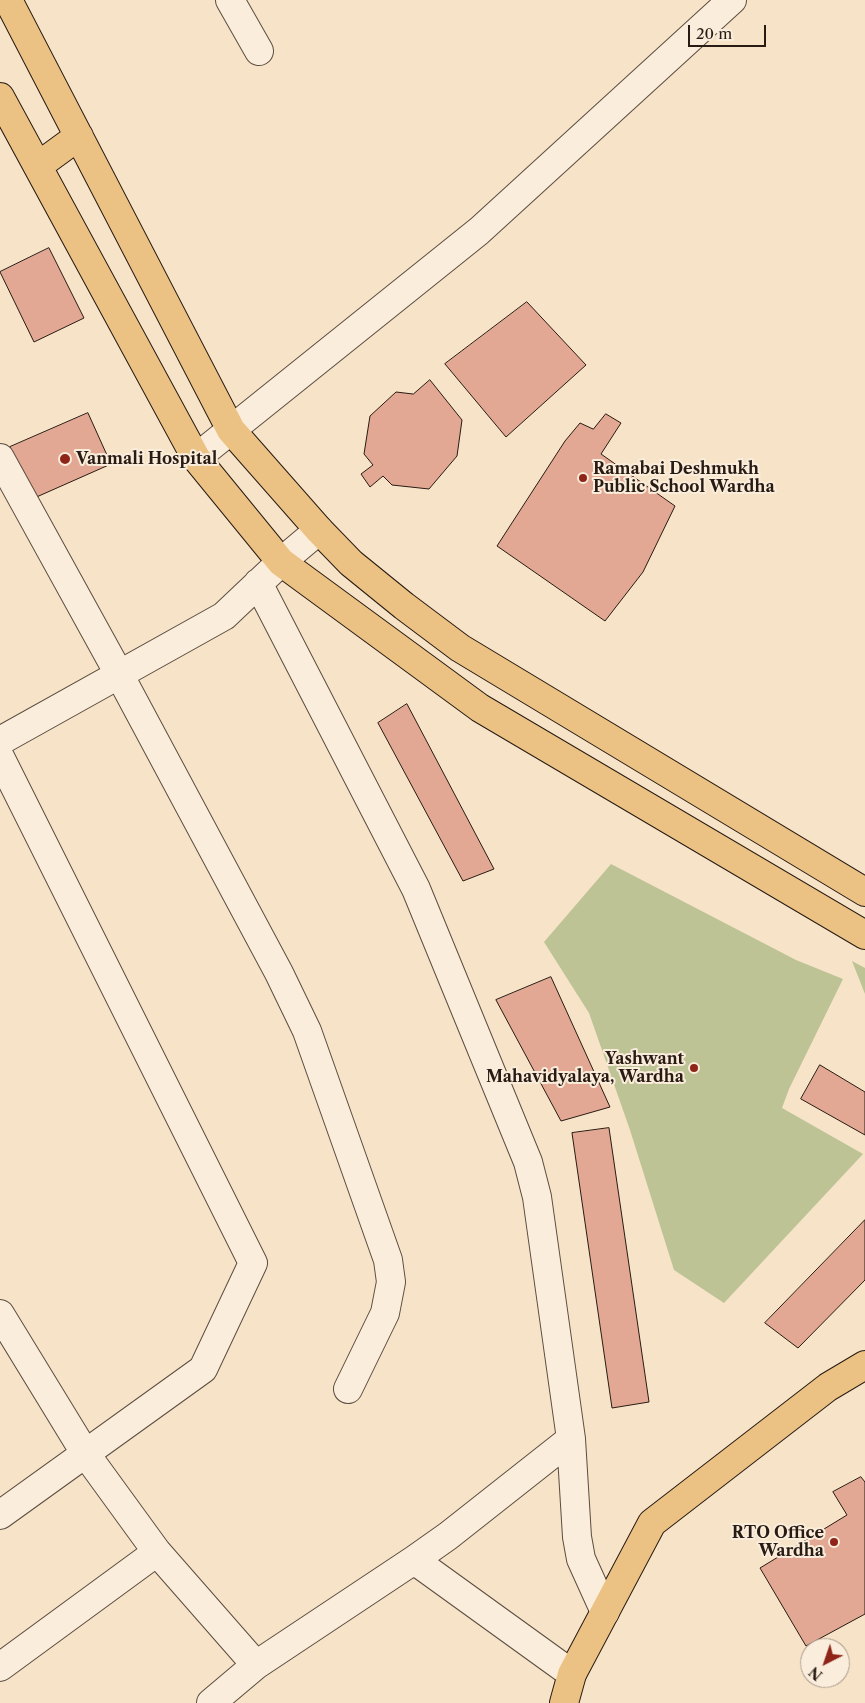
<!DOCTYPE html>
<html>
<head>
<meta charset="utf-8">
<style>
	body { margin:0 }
	#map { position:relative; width:865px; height:1703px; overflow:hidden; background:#f7e3c7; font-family:"Libre Caslon Text",serif }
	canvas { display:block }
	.north { position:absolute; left:800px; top:1638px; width:50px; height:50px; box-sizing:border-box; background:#faeddb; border:1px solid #a6998b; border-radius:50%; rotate:221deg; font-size:14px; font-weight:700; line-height:20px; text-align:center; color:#271b13 }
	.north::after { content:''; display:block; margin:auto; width:18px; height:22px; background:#8f2418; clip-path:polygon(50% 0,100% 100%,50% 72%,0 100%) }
	.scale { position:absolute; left:688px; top:25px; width:78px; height:22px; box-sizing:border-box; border:2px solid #271b13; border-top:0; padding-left:6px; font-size:15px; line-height:18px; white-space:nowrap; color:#271b13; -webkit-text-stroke:4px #faeddb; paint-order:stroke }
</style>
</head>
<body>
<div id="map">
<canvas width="865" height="1703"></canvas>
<div class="north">N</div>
<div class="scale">20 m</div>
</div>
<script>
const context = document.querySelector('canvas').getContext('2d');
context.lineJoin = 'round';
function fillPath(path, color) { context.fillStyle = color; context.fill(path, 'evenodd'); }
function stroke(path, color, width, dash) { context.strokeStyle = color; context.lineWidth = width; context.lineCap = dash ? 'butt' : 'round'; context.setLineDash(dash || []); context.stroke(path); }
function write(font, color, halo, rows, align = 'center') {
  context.font = font + ' "Libre Caslon Text",serif'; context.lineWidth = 4; context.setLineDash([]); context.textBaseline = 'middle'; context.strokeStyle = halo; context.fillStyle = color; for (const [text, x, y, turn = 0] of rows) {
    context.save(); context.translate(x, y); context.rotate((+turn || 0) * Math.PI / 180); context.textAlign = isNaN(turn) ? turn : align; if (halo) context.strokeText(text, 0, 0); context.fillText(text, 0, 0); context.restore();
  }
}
fillPath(new Path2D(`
	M611,864L796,960L843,979L789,1089L782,1108L863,1154L724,1303L674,1270L630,1130L589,1013L544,942Z
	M852,961L865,968V994Z`), '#bdc395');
const building = new Path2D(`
	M49,248L84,318L34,342L0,272Z
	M527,302L586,365L506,437L445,364Z
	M430,380L462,420L457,456L429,489L392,485L383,476L370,487L361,474L373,465L364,454L370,416L396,392L413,394Z
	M88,413L111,464L32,499L10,447Z
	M606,414L621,423L601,454L675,506L643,572L605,621L497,546L565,441L580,423L593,429Z
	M407,704L494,869L463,881L378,723Z
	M551,977L610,1107L561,1121L496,1000Z
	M820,1065L865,1092V1135L801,1099Z
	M609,1128L649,1402L612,1408L572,1133Z
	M865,1220V1280L798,1348L765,1323Z
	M861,1477L865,1482V1614L806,1646L760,1568L847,1515L833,1492Z`);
fillPath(building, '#e3a894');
stroke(building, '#271b13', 1);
const minor = new Path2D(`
	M230,0L259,51
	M0,458L119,674L279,973L307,1031L388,1260L391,1282L385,1313L348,1389
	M196,458L479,231L732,0
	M258,583L416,889L528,1162L537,1197L571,1439L577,1537L581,1559L605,1612
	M0,741L224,616L281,562L319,530
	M0,757L253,1263L203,1369L0,1515
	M0,1314L85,1453L157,1552L256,1665
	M414,1560L448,1536L571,1439
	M0,1667L157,1552
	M211,1703L256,1665L414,1560L572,1674`);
const major = new Path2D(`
	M8,0L231,430L319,530L351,563L404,606L460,648L865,892
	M0,97L196,458L281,562L480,708L865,935
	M38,166L79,136
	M564,1703L572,1674L652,1523L828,1387L865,1365`);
stroke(minor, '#5b4d40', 30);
stroke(major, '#271b13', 30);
stroke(minor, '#faeddb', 28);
stroke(major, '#ecc284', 28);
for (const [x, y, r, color] of [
	[65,459,6,"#8f2418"],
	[583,478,5,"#8f2418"],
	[694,1068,5,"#8f2418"],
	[834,1542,5,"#8f2418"]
]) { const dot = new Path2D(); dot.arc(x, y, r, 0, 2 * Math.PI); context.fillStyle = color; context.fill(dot); stroke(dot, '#faeddb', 2); }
write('bold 16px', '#271b13', '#faeddb', [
	["Vanmali Hospital",76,459],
	["Ramabai Deshmukh",593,469],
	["Public School Wardha",593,487],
	["Yashwant",684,1059,"right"],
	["Mahavidyalaya, Wardha",684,1077,"right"],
	["RTO Office",824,1533,"right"],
	["Wardha",824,1551,"right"]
], 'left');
</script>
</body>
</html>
